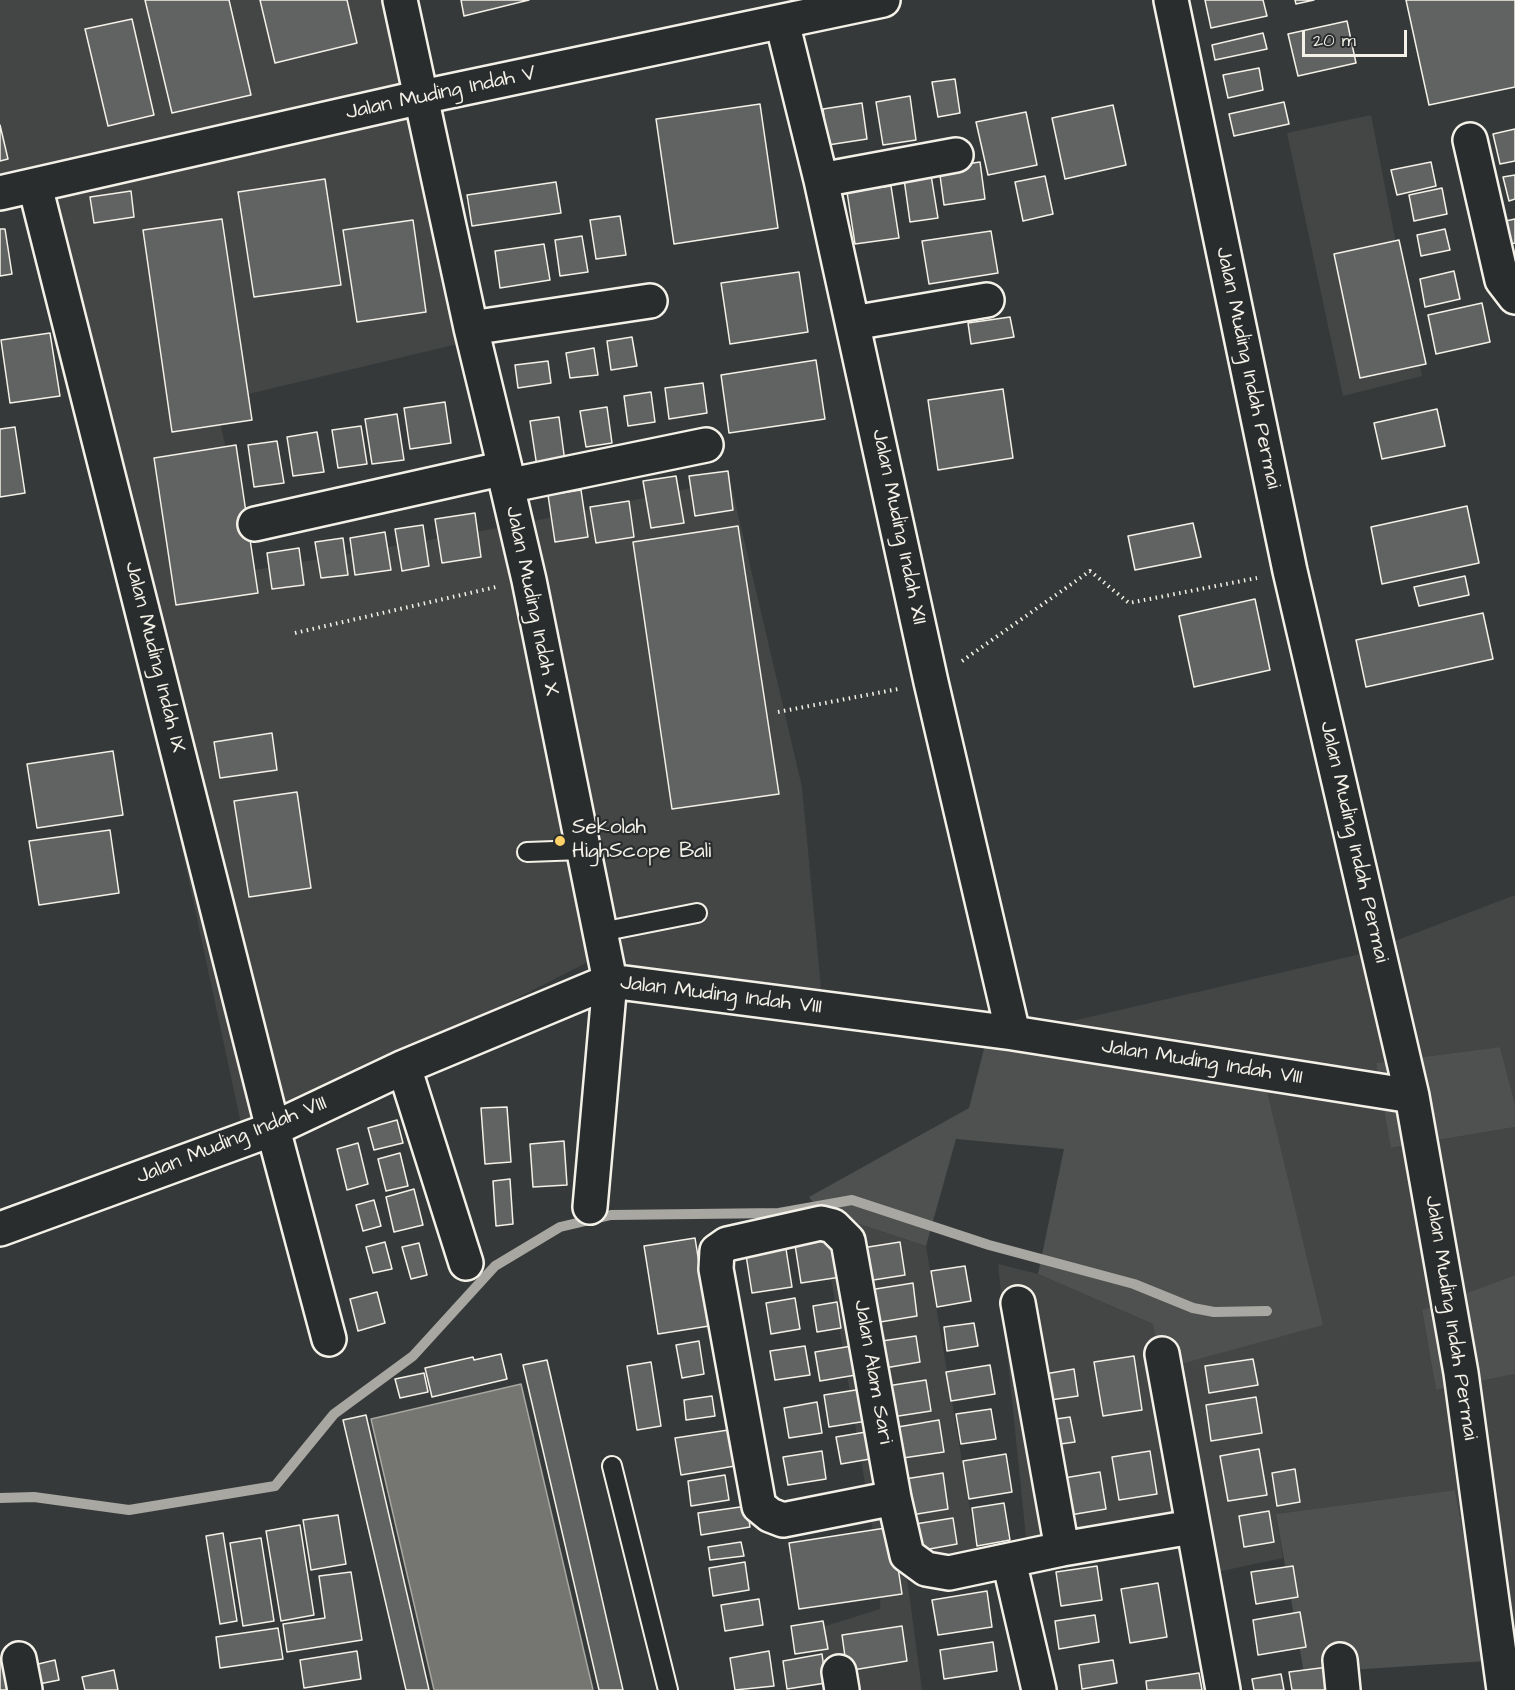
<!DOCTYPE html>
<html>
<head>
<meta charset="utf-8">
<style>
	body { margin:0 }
	#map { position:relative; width:1515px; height:1690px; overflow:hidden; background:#363939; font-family:"Architects Daughter",sans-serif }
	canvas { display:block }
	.scale { position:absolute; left:1302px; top:30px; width:105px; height:27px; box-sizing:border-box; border:3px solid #f4f1e8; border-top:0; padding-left:8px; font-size:18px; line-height:21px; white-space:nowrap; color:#f4f1e8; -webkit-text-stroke:4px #2a2d2e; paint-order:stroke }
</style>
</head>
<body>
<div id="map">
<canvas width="1515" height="1690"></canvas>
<div class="scale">20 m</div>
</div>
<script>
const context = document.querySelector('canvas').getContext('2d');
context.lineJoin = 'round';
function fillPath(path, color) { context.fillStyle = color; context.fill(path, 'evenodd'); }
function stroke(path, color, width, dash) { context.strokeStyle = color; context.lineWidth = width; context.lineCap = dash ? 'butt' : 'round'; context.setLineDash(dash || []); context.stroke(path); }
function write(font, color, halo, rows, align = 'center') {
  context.font = font + ' "Architects Daughter",sans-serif'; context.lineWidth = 4.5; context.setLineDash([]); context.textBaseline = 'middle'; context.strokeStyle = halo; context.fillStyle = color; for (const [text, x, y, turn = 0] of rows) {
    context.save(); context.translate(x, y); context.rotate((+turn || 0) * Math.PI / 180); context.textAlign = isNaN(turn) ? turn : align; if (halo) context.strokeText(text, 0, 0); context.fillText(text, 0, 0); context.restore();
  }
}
fillPath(new Path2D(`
	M0,0H390L466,342L215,402L255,570L510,526L730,480L802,787L823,1009L714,978L592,960L409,1053L243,1133L143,667L41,168L0,176Z
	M1371,115L1422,376L1343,396L1287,133Z
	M1515,895V1104L1500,1047L1376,1063L1392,1148L1515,1127V1275L1422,1311L1436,1390L1515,1374V1690H1493L1455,1490L1276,1514L1283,1558L1189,1578L1185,1531L1028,1557L998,1264L1038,1274L1153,1324L1323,1325L986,1041L1361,954Z
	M820,1211L926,1246L980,1569L907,1578L922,1690H826L816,1629L880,1609L881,1581Z`), '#434645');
fillPath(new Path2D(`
	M986,1041L1267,1092L1323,1325L1162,1369L1153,1324L1038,1274L1064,1149L956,1139L926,1246L820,1211L809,1197L969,1108Z
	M1500,1047L1515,1104V1127L1391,1148L1376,1063Z
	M1515,1275V1374L1436,1390L1422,1310Z
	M1455,1490L1487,1661L1304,1673L1276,1514Z`), '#4e514f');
const water = new Path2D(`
	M521,1384L593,1690H434L371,1419Z`);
fillPath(water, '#757572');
stroke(water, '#a8a7a1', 1.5);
stroke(new Path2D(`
	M0,1498L34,1497L129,1510L275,1486L334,1414L413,1356L495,1266L560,1227L611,1215L779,1213L852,1200L989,1245L1134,1284L1193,1308L1214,1312L1267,1311`), '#a8a7a1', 10);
const building = new Path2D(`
	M145,0H229L251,95L172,113Z
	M260,0H347L357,43L275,63Z
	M461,0H529L464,16Z
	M1205,0H1263L1267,16L1211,28Z
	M1295,0H1314L1296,4Z
	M1406,0H1515V87L1429,105Z
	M132,19L154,115L108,126L85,29Z
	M1347,21L1356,63L1298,76L1288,34Z
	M1263,33L1267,49L1215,60L1212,45Z
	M1259,68L1263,90L1228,98L1223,75Z
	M955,79L960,113L938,117L932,82Z
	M910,96L916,140L883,145L876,102Z
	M1284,102L1289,124L1234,136L1229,114Z
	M862,103L867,139L828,145L823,109Z
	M760,104L778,228L674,244L656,119Z
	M1113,105L1126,165L1065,179L1052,118Z
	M1026,112L1037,165L988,175L976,122Z
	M0,125L8,159L0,161Z
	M1515,129V161L1500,164L1493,134Z
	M980,162L985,199L944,205L939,168Z
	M1431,162L1436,186L1397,195L1391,170Z
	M931,175L938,218L910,222L904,179Z
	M1515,175V199L1509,201L1503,177Z
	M1045,176L1053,214L1023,221L1015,182Z
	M325,179L341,285L254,297L238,192Z
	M556,182L561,213L472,226L467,195Z
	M891,186L899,238L855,244L847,192Z
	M1442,188L1447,214L1414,221L1409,195Z
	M131,191L134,217L94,223L90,197Z
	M620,216L626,255L596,259L590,220Z
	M222,219L252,420L172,432L143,230Z
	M1515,219V243L1506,245L1501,222Z
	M413,220L426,312L357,322L343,230Z
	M0,229H5L12,274L0,276Z
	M1445,229L1450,250L1421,256L1417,235Z
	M991,231L998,273L929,284L922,241Z
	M582,236L588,272L560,276L555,240Z
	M1399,240L1426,364L1360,378L1334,254Z
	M544,244L550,280L500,288L495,251Z
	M1454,271L1460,299L1425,307L1420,279Z
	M799,272L808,332L730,344L721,283Z
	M1482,303L1490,342L1436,354L1428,315Z
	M1010,317L1014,337L971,344L968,323Z
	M50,333L60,396L10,403L1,340Z
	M632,337L637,366L611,370L607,341Z
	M594,348L598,375L570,378L566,353Z
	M816,360L825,419L729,433L721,375Z
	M548,361L551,383L518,388L515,365Z
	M703,383L707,413L669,419L665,388Z
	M1003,389L1013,458L938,470L928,400Z
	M651,392L655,422L628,426L624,396Z
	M445,402L451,443L410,449L404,408Z
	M607,407L612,443L586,447L580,411Z
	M1437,409L1445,446L1382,459L1374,423Z
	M397,414L404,460L372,464L365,419Z
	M559,417L565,462L537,467L530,421Z
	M361,426L367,464L338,468L332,430Z
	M15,427L25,493L0,497V429Z
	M317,432L324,472L293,476L287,437Z
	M277,441L284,483L254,487L248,445Z
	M236,445L258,593L176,605L154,458Z
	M728,471L733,510L695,516L689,476Z
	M676,476L684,523L651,528L643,481Z
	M581,490L588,537L555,542L548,495Z
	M629,501L634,537L596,543L590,507Z
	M1467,506L1479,563L1382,584L1371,527Z
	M475,513L481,557L442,563L435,519Z
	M1193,523L1201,557L1135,570L1128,536Z
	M423,525L429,566L402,571L395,529Z
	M738,526L779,794L672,809L633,542Z
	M385,532L391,570L355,575L350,538Z
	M343,538L348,575L321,578L315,542Z
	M299,548L304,585L272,589L267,553Z
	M1465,576L1469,595L1419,606L1414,587Z
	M1255,599L1270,670L1194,687L1179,616Z
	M1483,613L1493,659L1366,687L1356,640Z
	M272,733L277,770L220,778L214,742Z
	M113,751L123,815L37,828L27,764Z
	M297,792L311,888L249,897L234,801Z
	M110,830L119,893L39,905L29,841Z
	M507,1107L511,1162L485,1164L481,1108Z
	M397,1120L403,1143L374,1150L368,1128Z
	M564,1141L567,1185L533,1187L530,1144Z
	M358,1143L368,1184L347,1190L337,1149Z
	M400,1153L408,1186L386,1191L378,1159Z
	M510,1179L513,1224L496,1226L493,1181Z
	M414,1189L423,1225L394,1232L386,1197Z
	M374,1200L381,1226L363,1231L356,1205Z
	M695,1238L709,1326L658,1334L644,1246Z
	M834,1238L841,1277L801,1283L795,1245Z
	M385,1242L392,1269L373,1273L366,1247Z
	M900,1242L905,1275L867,1281L862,1248Z
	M419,1243L427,1275L411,1279L402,1247Z
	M786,1249L792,1287L752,1293L746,1255Z
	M965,1266L971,1301L937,1307L931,1271Z
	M913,1283L917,1316L868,1324L863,1291Z
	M377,1292L385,1323L358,1331L350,1299Z
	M795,1298L800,1329L771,1334L766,1303Z
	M837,1302L841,1328L817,1332L813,1306Z
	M974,1323L978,1346L947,1351L944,1327Z
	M916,1336L920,1362L879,1369L875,1342Z
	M699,1341L704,1374L682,1378L676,1345Z
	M805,1346L810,1375L775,1380L770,1351Z
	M852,1346L856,1375L820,1381L815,1352Z
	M501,1354L507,1379L432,1397L425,1368L473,1357L474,1360Z
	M1134,1356L1142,1410L1103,1416L1094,1362Z
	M1253,1359L1258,1385L1209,1393L1205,1366Z
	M547,1360L623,1690H599L523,1365Z
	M651,1362L661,1426L637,1430L627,1366Z
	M990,1365L995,1394L951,1401L946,1372Z
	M1074,1369L1078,1396L1043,1401L1039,1375Z
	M424,1373L428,1392L400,1398L395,1379Z
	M926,1380L931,1411L892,1417L887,1386Z
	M862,1389L867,1421L829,1427L824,1395Z
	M712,1396L715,1416L686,1420L684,1400Z
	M1256,1397L1262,1433L1211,1441L1206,1405Z
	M817,1402L822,1433L789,1438L784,1408Z
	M991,1409L996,1439L961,1444L956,1414Z
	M366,1415L429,1690H406L343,1420Z
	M1070,1417L1075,1442L1046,1446L1042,1421Z
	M939,1420L944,1452L903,1458L898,1427Z
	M735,1429L741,1465L681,1475L675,1438Z
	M866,1432L870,1459L841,1464L836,1437Z
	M1259,1449L1267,1495L1228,1501L1220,1456Z
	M822,1451L826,1479L788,1485L783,1457Z
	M1150,1451L1157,1494L1119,1500L1112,1457Z
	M1006,1454L1012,1492L969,1499L963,1461Z
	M1295,1469L1300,1502L1277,1506L1272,1473Z
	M1100,1472L1106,1509L1070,1515L1064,1478Z
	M943,1473L948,1509L911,1515L905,1479Z
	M725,1475L729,1500L691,1506L688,1481Z
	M1004,1503L1010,1540L977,1546L972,1508Z
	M747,1506L750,1527L701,1535L698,1513Z
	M1269,1511L1274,1542L1244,1547L1239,1516Z
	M338,1515L346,1564L311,1570L303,1520Z
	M953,1518L957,1544L913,1552L909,1525Z
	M300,1525L314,1615L281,1621L266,1531Z
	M892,1527L902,1594L799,1609L789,1543Z
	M223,1533L237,1621L220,1624L206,1536Z
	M261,1538L274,1621L243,1626L230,1543Z
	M741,1542L744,1556L710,1560L708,1547Z
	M745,1562L749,1590L713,1596L709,1568Z
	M1097,1566L1102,1600L1061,1606L1056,1572Z
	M1293,1566L1298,1597L1256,1604L1251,1572Z
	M351,1572L362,1640L287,1652L283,1624L325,1618L319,1576Z
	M1158,1583L1167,1637L1130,1643L1121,1589Z
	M987,1591L992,1627L938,1635L932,1600Z
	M759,1599L763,1625L725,1631L721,1605Z
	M1300,1612L1306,1647L1258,1655L1253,1620Z
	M1095,1615L1099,1642L1059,1649L1055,1621Z
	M823,1621L828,1649L795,1654L791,1626Z
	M902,1626L907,1661L847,1671L842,1635Z
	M278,1628L283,1659L220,1668L216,1637Z
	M993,1642L997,1671L944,1679L940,1650Z
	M357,1651L361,1679L304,1688L300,1660Z
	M769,1651L774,1686L735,1690L730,1658Z
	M822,1654L826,1683L787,1689L783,1661Z
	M5,1657L10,1690H0V1658Z
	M55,1660L59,1680L34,1685L30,1666Z
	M1113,1660L1117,1683L1082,1689L1079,1665Z
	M1328,1667L1331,1690H1292L1289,1672Z
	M114,1670L118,1690H85L82,1677Z
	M1199,1673L1202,1690H1147L1146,1681Z
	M1281,1674L1284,1690H1254L1252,1679Z`);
fillPath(building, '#616362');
stroke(building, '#f4f1e8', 1.5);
const lane = new Path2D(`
	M527,852L582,850
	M601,932L697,913
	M612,1466L668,1690`);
const street = new Path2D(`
	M400,0L471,328L505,468L507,486L529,580L610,981L590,1207
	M1171,0L1290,571L1412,1096L1461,1373L1504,1690
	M782,22L821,180L931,682L1013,1033
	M1470,140L1502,280L1515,297
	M821,180L956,155
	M35,186L273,1129L329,1339
	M853,323L987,300
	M471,328L650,301
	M507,486L706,445
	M255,524L505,468
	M404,1067L466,1263
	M0,1229L273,1129L404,1067L610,981L1013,1033L1412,1096
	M1018,1303L1062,1549
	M1162,1354L1223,1690
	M894,1498L783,1520L770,1515L759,1506L716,1269L717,1251L727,1244L821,1223L833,1226L848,1241L894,1498L907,1555L926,1569L949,1573L1062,1549L1192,1527
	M1009,1561L1039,1690
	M19,1659L25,1690
	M1340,1660L1343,1690
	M839,1672L842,1690`);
const secondary = new Path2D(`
	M0,193L422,97L883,0`);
stroke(lane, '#f4f1e8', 22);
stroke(street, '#f4f1e8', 38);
stroke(secondary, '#f4f1e8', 38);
stroke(new Path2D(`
	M295,633L496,587
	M962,661L1090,571L1129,603L1257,578
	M778,712L898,689`), '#f4f1e8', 4, [1.5, 4.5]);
stroke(lane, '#2a2d2e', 18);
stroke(street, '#2a2d2e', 33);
stroke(secondary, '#2a2d2e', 33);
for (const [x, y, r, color] of [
	[560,841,6,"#ffd166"]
]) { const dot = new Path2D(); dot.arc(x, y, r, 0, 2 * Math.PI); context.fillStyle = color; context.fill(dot); stroke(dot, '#2a2d2e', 2); }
write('21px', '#f4f1e8', '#2a2d2e', [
	["Jalan Muding Indah V",441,94,-12],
	["Jalan Muding Indah Permai",1247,368,78],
	["Jalan Muding Indah XII",898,527,78],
	["Jalan Muding Indah X",531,601,78],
	["Jalan Muding Indah IX",154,657,76],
	["Jalan Muding Indah Permai",1353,842,77],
	["Jalan Muding Indah VIII",721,996,7],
	["Jalan Muding Indah VIII",1202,1063,9],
	["Jalan Muding Indah VIII",232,1141,-22],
	["Jalan Muding Indah Permai",1450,1318,81],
	["Jalan Alam Sari",872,1372,80]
]);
write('21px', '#f4f1e8', '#2a2d2e', [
	["Sekolah",572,829],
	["HighScope Bali",572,853]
], 'left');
</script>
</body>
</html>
